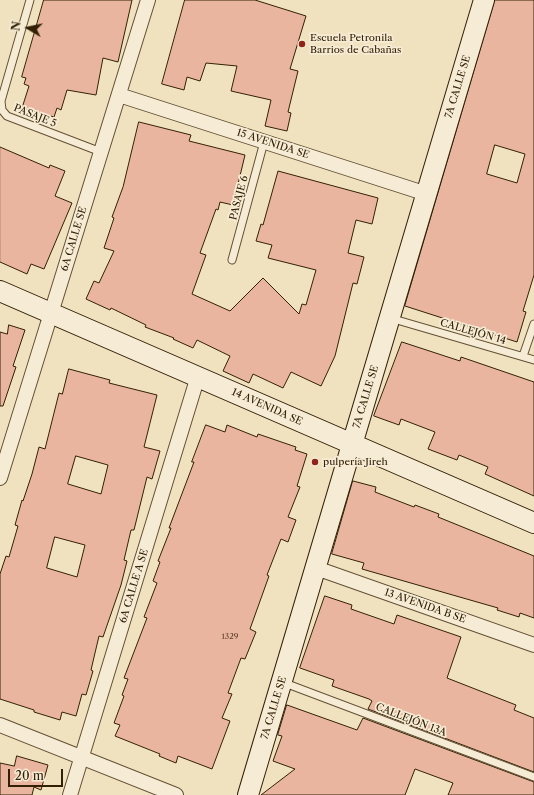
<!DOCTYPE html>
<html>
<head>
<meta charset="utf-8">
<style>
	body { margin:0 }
	#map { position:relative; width:534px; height:795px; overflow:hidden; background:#f1e2bf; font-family:"Libre Caslon Text",serif }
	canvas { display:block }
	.north { position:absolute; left:8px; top:8px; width:40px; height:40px; -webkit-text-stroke:3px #f6ecd5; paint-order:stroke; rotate:279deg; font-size:11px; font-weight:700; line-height:16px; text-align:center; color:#322006 }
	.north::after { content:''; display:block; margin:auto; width:14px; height:18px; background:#322006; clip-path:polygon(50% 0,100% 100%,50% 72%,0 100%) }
	.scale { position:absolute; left:8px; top:769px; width:55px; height:18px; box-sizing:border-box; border:2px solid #322006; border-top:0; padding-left:5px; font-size:12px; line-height:14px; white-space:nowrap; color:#322006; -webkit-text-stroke:3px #f6ecd5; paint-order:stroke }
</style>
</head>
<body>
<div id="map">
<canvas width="534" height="795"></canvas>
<div class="north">N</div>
<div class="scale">20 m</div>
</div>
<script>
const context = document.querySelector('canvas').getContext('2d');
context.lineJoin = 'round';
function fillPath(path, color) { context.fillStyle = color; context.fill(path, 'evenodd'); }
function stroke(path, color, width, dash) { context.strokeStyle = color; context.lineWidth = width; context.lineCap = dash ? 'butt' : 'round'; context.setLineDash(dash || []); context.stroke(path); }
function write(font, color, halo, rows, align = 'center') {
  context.font = font + ' "Libre Caslon Text",serif'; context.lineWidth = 3.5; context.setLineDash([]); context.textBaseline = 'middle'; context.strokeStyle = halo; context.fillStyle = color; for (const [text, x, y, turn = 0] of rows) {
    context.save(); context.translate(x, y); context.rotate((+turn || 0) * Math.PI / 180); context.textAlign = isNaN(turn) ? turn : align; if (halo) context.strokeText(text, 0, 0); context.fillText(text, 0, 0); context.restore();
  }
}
const building = new Path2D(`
	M44,0H132L118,62L103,58L96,95L67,90L61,110L57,108L54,117L22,108L29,86L24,84L26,78L22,77Z
	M185,0H255L306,16L290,69L298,71L288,112L291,113L287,131L265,126L271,100L231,91L237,66L206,63L200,81L187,77L184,90L162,84Z
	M495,0H534V275L523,311L526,312L517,342L405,306ZM495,145L525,154L517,183L487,174Z
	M139,122L191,135L189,141L245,155L233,205L220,202L218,210L216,209L200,253L206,255L192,294L230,311L263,278L299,314L302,304L306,305L316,270L268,258L272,245L256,241L261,224L263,225L278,171L378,198L372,224L356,220L348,253L364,257L357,284L353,283L335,356L321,386L291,372L283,388L253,374L249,383L223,371L230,356L197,340L193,348L173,339L174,338L145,327L146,325L111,308L110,310L86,299L94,281L99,283L114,251L104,248L114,218L112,217L123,187Z
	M0,147L49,168L50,165L65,171L55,196L72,203L44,269L31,264L27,274L0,262Z
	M9,325L25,330L13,366L16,367L3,406H0V332L7,334Z
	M402,342L460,361L461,357L534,382V496L485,474L488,467L459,455L457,460L428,449L435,432L401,419L399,425L374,416Z
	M69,369L110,380L109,383L157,395L144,447L160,451L152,479L147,477L134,530H131L124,560L127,561L121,585L103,637L99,636L91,670L93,671L86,695L82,694L76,716L62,712L60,720L34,712V710L0,699V574L6,556L9,557L18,526L15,525L22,500L23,501L32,474L39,447L45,449L59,393L62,394ZM76,456L108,465L101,494L68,484ZM55,537L85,545L77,577L47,568Z
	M206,425L225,432L227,425L257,437L258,434L296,447L295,450L307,454L297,486L300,487L288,517L296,520L288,542L281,539L267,575L269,576L250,629L256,632L245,659L241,658L228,693L232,694L222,718L230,721L212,769L178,756L176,763L159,756L160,754L115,736L120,725L114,723L124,696L122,695L128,679L124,678L147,618L144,617L157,583L153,581L160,562L158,561L171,528H169L194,462H192Z
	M353,481L376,487L375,492L414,507L415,505L439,514L438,517L534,556V618L520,613L519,617L497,610L498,608L362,569L364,563L332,554Z
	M325,596L352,605L351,609L394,624L397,615L461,637L447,678L516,705L514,710L534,718V772L368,709L372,701L369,699L332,686L334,680L300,668Z
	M287,705L357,730L363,718L534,782V795H448L453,783L415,769L405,795H261L295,769L273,761L282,736L278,735Z
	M17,756L48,765L41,790L34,787L32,795H0V763L14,766Z`);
fillPath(building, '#eab59f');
stroke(building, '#322006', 1);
const lane = new Path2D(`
	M30,0L1,101L2,110L7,116L101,152
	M232,260L264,142
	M390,318L534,360
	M523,356L534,324
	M282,682L534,777`);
const street = new Path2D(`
	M119,95L427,194
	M0,478L148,0
	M316,568L534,645
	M0,725L176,795
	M70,795L198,376`);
const secondary = new Path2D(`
	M0,291L534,523
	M248,795L484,0`);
stroke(lane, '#625034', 9);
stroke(street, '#625034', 16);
stroke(secondary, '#322006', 22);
stroke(lane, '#f6ecd5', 7);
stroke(street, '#f6ecd5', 14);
stroke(secondary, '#f6ecd5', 20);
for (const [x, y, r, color] of [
	[302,44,4,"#8f2418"],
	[315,462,4,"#8f2418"]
]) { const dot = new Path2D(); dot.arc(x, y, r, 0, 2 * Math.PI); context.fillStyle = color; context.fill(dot); stroke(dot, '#f6ecd5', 1.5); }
write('8px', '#60452c', null, [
	["1329",230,637]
]);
write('10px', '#322006', '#f6ecd5', [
	["Escuela Petronila",310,38],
	["Barrios de Cabañas",310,50],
	["pulpería Jireh",323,462]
], 'left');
write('10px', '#322006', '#f6ecd5', [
	["7A CALLE SE",458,87,-73],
	["PASAJE 5",35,116,22],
	["15 AVENIDA SE",273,144,18],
	["PASAJE 6",239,198,-75],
	["6A CALLE SE",74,239,-73],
	["CALLEJÓN 14",473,332,16],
	["7A CALLE SE",366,397,-73],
	["14 AVENIDA SE",267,407,24],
	["6A CALLE A SE",134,586,-73],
	["13 AVENIDA B SE",425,606,19],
	["7A CALLE SE",274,708,-73],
	["CALLEJÓN 13A",411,720,21]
]);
</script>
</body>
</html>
